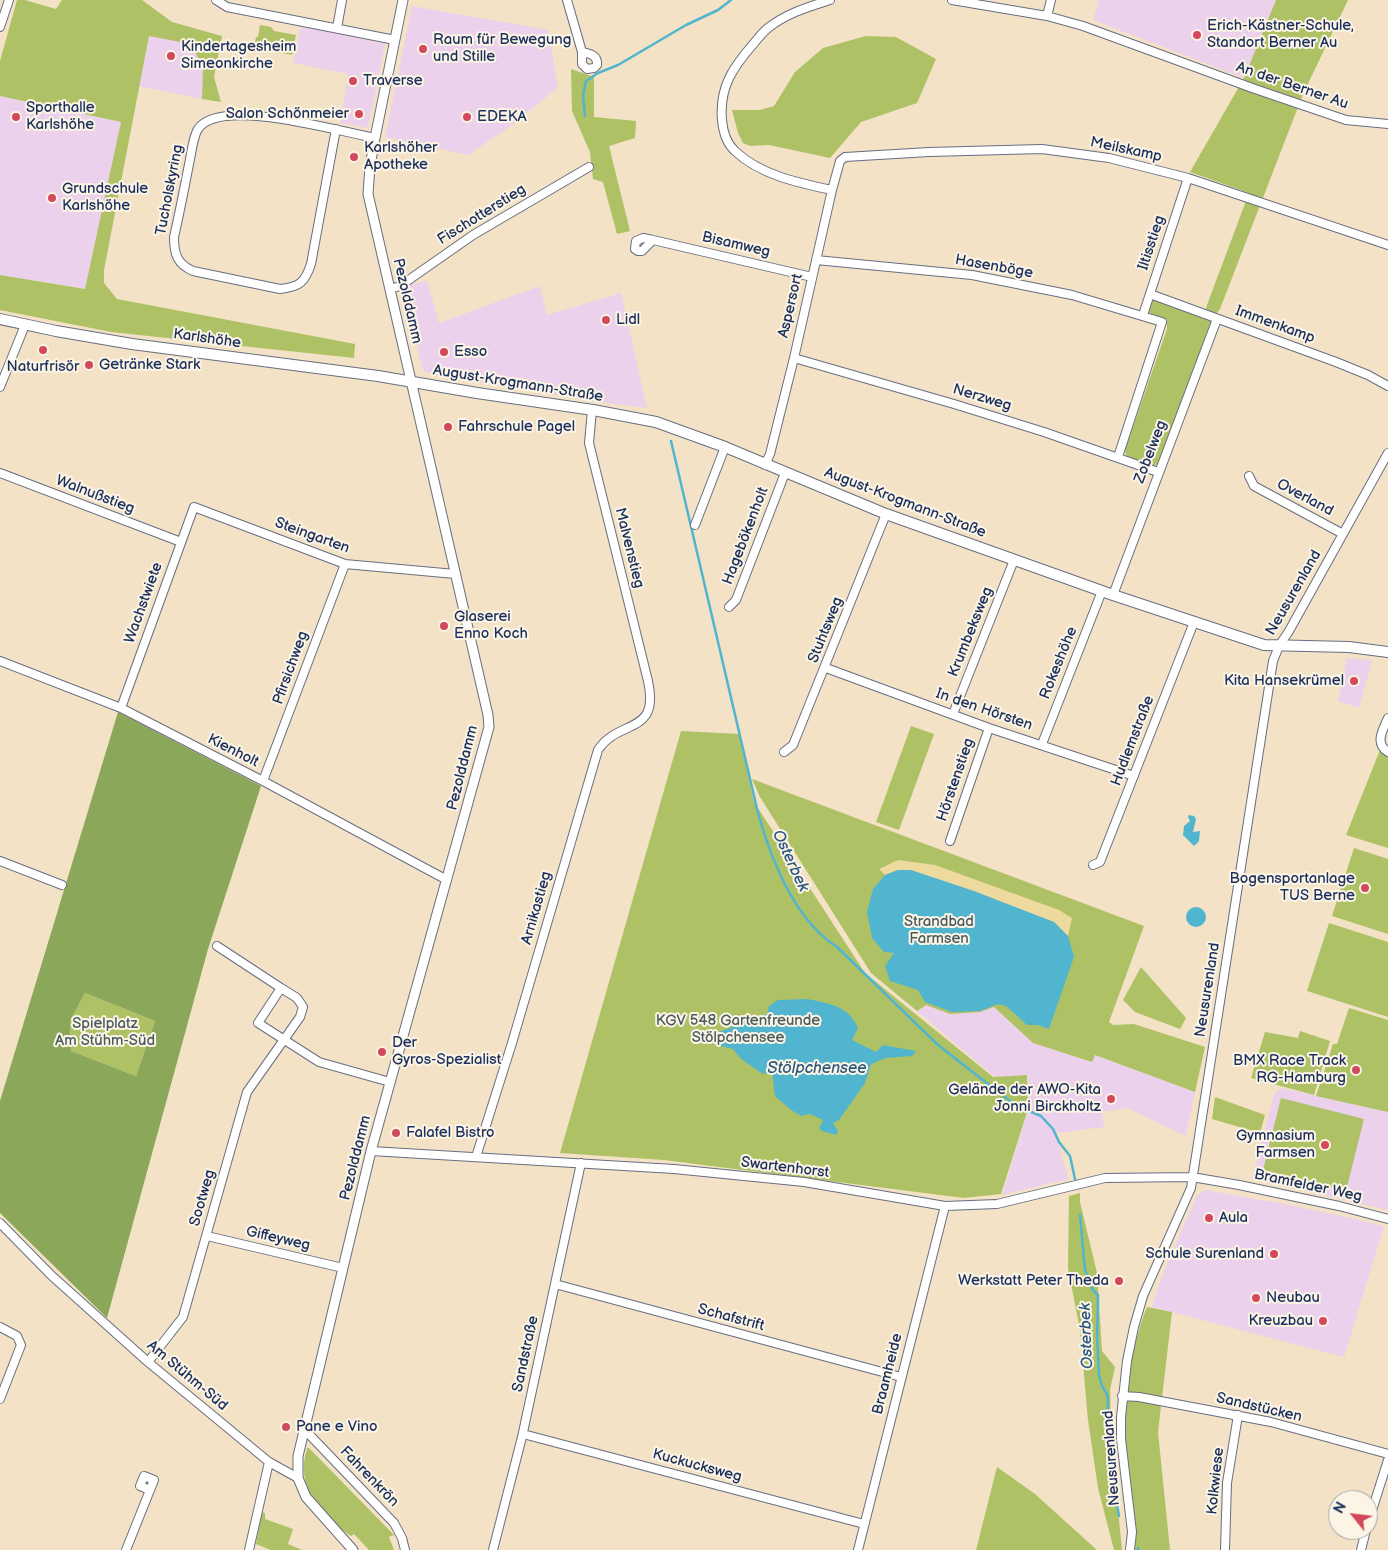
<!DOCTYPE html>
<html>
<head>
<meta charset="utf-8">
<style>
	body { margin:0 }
	#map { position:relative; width:1388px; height:1550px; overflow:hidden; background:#f3e2c5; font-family:"Balsamiq Sans",sans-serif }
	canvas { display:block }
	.north { position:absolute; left:1328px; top:1490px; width:50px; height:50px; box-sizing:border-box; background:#fcf5e5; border:1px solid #a2a6af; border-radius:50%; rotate:299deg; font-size:14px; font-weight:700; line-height:20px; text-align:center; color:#1b2f5e }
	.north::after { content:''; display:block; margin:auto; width:18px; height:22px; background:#d1495b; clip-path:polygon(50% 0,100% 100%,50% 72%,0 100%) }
</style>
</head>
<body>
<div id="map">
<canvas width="1388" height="1550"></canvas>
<div class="north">N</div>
</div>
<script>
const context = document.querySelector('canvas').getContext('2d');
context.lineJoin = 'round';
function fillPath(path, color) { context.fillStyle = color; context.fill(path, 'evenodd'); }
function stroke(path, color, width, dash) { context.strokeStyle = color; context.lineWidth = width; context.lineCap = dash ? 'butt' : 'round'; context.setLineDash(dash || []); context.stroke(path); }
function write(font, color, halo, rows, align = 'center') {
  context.font = font + ' "Balsamiq Sans",sans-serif'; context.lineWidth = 4; context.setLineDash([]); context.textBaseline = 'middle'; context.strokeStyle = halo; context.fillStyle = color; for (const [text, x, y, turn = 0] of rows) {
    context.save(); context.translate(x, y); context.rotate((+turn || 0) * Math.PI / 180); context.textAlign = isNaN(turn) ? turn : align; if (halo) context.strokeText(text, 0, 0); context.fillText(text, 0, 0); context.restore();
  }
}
fillPath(new Path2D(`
	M1099,0H1276L1244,78L1093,20Z
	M412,6L548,30L558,87L515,123L468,155L385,137Z
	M301,26L385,44L368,128L340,123L348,74L293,63Z
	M149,35L191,44L203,68L202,99L139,86Z
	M0,96L121,122L85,289L0,275Z
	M427,281L439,323L540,286L547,315L621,293L647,408L590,401L445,377L425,372L422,367L403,286Z
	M1347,658L1372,660L1359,708L1338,701Z
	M926,1005L950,1014L980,1012L994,1007L1033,1043L1091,1062L1095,1055L1195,1092L1186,1136L1127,1108L1102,1112L1104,1127L1056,1133L1068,1179L1002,1195L1029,1107L1028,1075L995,1077L917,1011Z
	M1281,1088L1388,1112V1210L1252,1179L1274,1095Z
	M1205,1190L1285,1204L1347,1217L1384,1226L1344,1357L1152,1307L1160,1281L1196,1197Z`), '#ebd1eb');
fillPath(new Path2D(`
	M17,0H25L56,9L62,0H142L172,22L222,36L214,77L221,102L202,99L203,68L191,44L149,36L104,270V283L117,299L355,344L354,358L111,332L0,310V275L85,289L121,122L0,96V61Z
	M1276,0H1348L1303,94L1220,309L1212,319L1160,462C1152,471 1140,462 1130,459L1127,457L1125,450L1167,329V320L1148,312L1153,298L1205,315L1207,305L1249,193L1190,172L1244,78Z
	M260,25L271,27L274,31L296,35L292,55L254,47L256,37H258Z
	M866,36L896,37L936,59L917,103L861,122L830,158L769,145L750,146L743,143L738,133L732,110H760L774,106L795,72L823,48Z
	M571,69L594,77V117L636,121L635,138L609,146L630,231L617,234L603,182L593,179L590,152L572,111Z
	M911,726L934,734L899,830L876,822Z
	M681,731L739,734L754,802L865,973L993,1077L1027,1075L1028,1109L1001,1194L964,1198L664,1160L560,1153Z
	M1380,750L1388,753V848L1346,835Z
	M752,779L1144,926L1109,1022L1113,1025L1134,1024L1205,1047L1195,1092L1095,1055L1092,1062L1033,1043L994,1007L980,1012L950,1014L926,1005L917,1011L871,973L760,797Z
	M1354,848L1388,859V934L1332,916Z
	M1329,923L1388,942V1017L1307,991Z
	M1141,967L1186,1018L1180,1029L1135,1012L1123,1000Z
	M85,993L155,1021L136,1076L71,1051L70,1021Z
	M1349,1008L1388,1020V1112L1316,1096L1333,1044H1337Z
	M1300,1031L1330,1041L1314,1095L1251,1078L1265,1032L1298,1038Z
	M1215,1097L1265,1115L1260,1133L1212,1119Z
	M1281,1098L1364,1119L1346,1191L1263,1170Z
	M1080,1193V1202L1097,1273L1102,1351L1115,1367L1110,1390L1112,1450L1122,1550H1114L1098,1488L1088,1420L1080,1330L1068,1268L1069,1196Z
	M1147,1307L1172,1312L1158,1432L1170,1550H1134C1136,1515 1127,1481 1126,1447C1124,1397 1129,1353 1147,1307Z
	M307,1448H309L394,1535L389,1537L394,1550H369L354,1534L351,1536C329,1522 301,1493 304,1464C304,1459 306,1453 307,1448Z
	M997,1467L1035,1494L1097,1550H976Z
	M262,1512L265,1513V1519L293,1529L288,1544L302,1550H271L256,1544Z`), '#aec165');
fillPath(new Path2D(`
	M118,712L261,786L208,949L107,1318L0,1213V1101ZM85,993L155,1021L136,1076L71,1051L70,1021Z`), '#8aa75a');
fillPath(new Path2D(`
	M898,860L935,865L1059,910L1072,918L1068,936L1054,922L898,870L885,875L879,869Z`), '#eeda9e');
fillPath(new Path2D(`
	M1189,815L1194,816L1196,819L1193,832L1200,831L1199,841L1194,846L1183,835L1184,826L1190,821L1188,817Z
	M898,870H911L974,891L1054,922L1068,936L1074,957L1049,1029L1038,1025H1027L1006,1006L998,1004L980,1011L952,1012L925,1002L918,990L890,981L885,966L894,953L884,952L872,938L867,912L873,889L885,875Z
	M1186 917a10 10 0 1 1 20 0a10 10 0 1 1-20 0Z
	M807,999C828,1003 849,1006 858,1028L852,1040L876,1052L883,1045L916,1051L912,1056L886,1058L871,1064L865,1083L839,1120L833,1123L838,1131L836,1135L822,1131L819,1128L823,1120L810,1114L801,1116L791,1110L775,1096L772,1072L763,1074L741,1059L733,1049L716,1045V1033L767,1014L769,1006L778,1000Z`), '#51b5d0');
stroke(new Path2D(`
	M585,116L583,95L586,81L598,73L618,65L686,25L718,10L731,0
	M671,441L758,813C771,859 795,920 837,947L938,1045L1015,1105L1041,1116L1053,1129L1059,1142L1070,1156L1075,1179
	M1080,1215L1085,1270L1091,1282L1092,1289L1098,1295V1299L1097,1336L1099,1375L1102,1386L1107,1394L1108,1400L1107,1420L1108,1455L1119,1516
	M1138,1548V1550`), '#51b5d0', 2.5);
const minor = new Path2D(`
	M216,0L227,7L395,40
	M567,0L582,52V64L587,69L594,68L597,65C598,55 590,54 582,52
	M830,0C808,7 787,13 768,28C763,32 759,37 755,42C734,66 719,86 722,120C723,131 726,143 735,151C760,175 799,183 832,190
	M952,0L1047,16L1083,26L1255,89L1346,120L1388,124
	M1047,16L1051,0
	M0,27L9,0
	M337,28L342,0
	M336,129L311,264C305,282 300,287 280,289L193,271C177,264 174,254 174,237C180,211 185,185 190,159C192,150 193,137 198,129C220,96 341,132 375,138
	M653,240L642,251H638L635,249L636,241L643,238L653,240L812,277
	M816,260L972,275L1072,295L1162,322L1118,457
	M390,289L400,286L473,235L589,167
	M1150,294L1336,362L1368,375L1388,386
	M1143,315L1188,178
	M794,358L954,404L1044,432L1158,472
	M0,387L25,325
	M765,465L770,454L794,358L832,190L840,161L845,157L929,152L1042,149L1109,158L1188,178L1388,245
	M0,473L181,542
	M1249,476L1254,486L1343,534
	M695,525L725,447
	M1113,595L1217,319
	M729,607L736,600L785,473
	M0,661L121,708L263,781L447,880
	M826,668L989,728L1134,776
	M121,708L194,507L345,564L455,574
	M953,714L1014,560
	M1388,718C1383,730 1374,743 1388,752
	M1042,744L1102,591
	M784,752L793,745L886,514
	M263,781L345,564
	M950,841L989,728
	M0,861L62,885
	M1093,865L1100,862L1194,622
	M217,946L281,988
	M371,1151L674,1169L804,1182L945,1206L997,1204L1105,1178L1192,1177L1239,1185L1339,1206L1388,1219
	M476,1157L512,1043L598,750C619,718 660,736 648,681L589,443L592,410
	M0,1223L52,1276L148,1362L269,1462L298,1478
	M207,1236L343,1268
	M555,1284L901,1377
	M0,1327L17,1336L21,1345L0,1399
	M148,1362L183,1317L247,1092L300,1017L303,1007L297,998L281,988L258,1023L319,1062L390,1082
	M1122,1396L1139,1397L1271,1422L1388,1454
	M304,1429L394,1523L402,1538L405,1550
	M523,1434L864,1524
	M1368,1523L1388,1460
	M126,1550L154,1480L144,1476L140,1486L150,1490
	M249,1550L269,1462
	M493,1550L522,1437L581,1163
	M858,1550L945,1206
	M1130,1550L1132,1532L1121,1439V1417L1127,1361L1134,1327L1143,1296L1191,1188L1273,661L1279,646L1289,631L1388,453
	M1225,1550L1227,1483L1238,1415
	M1361,1550L1366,1530`);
const tertiary = new Path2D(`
	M353,1550L306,1497L298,1478V1456L371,1151L489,727L488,715L368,194L370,166L375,138L403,0`);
const secondary = new Path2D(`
	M0,319L56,331L132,344L378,376L477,393L593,410L656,422L725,447L886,514L1113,595L1264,645L1349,647L1388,652`);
stroke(minor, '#676e82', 10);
stroke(tertiary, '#676e82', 11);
stroke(secondary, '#676e82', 12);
stroke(minor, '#fff', 8);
stroke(tertiary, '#fff', 9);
stroke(secondary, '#fff', 10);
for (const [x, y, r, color] of [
	[1197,35,5,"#d1495b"],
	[423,49,5,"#d1495b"],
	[171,56,5,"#d1495b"],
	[353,81,5,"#d1495b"],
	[359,114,5,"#d1495b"],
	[16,117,5,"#d1495b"],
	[467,117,5,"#d1495b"],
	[354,157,5,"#d1495b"],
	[52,198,5,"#d1495b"],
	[606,320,5,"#d1495b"],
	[43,350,5,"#d1495b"],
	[444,352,5,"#d1495b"],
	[89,365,5,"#d1495b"],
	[448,427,5,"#d1495b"],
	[444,626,5,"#d1495b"],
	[1354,681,5,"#d1495b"],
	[1365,888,5,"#d1495b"],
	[382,1052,5,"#d1495b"],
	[1356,1070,5,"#d1495b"],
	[1111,1099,5,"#d1495b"],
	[396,1133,5,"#d1495b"],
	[1325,1145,5,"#d1495b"],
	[1209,1218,5,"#d1495b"],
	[1274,1254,5,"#d1495b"],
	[1119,1281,5,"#d1495b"],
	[1256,1298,5,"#d1495b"],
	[1323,1321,5,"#d1495b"],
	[286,1427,5,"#d1495b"]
]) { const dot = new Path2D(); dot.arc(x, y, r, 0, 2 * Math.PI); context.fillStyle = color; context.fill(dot); stroke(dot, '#fcf5e5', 2); }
write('15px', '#1b2f5e', '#fcf5e5', [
	["Erich-Kästner-Schule,",1207,26],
	["Standort Berner Au",1207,43],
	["Raum für Bewegung",433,40],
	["und Stille",433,57],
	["Kindertagesheim",181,47],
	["Simeonkirche",181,64],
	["Traverse",363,81],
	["Sporthalle",26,108],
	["Karlshöhe",26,125],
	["Salon Schönmeier",349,114,"right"],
	["EDEKA",477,117],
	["Karlshöher",364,148],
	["Apotheke",364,165],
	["Grundschule",62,189],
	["Karlshöhe",62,206],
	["Lidl",616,320],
	["Esso",454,352],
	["Getränke Stark",99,365],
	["Naturfrisör",43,367,"center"],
	["Fahrschule Pagel",458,427],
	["Glaserei",454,617],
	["Enno Koch",454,634],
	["Kita Hansekrümel",1344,681,"right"],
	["Bogensportanlage",1355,879,"right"],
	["TUS Berne",1355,896,"right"],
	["Der",392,1043],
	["Gyros-Spezialist",392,1060],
	["BMX Race Track",1346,1061,"right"],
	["RG-Hamburg",1346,1078,"right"],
	["Gelände der AWO-Kita",1101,1090,"right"],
	["Jonni Birckholtz",1101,1107,"right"],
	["Falafel Bistro",406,1133],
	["Gymnasium",1315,1136,"right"],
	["Farmsen",1315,1153,"right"],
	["Aula",1219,1218],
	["Schule Surenland",1264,1254,"right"],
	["Werkstatt Peter Theda",1109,1281,"right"],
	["Neubau",1266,1298],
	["Kreuzbau",1313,1321,"right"],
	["Pane e Vino",296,1427]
], 'left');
write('15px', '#1b2f5e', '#fcf5e5', [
	["An der Berner Au",1292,86,19],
	["Meilskamp",1126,150,12],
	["Tucholskyring",170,190,-79],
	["Fischotterstieg",482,215,-32],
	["Iltisstieg",1152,243,-72],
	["Bisamweg",736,245,13],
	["Hasenböge",994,267,10],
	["Pezolddamm",407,301,77],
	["Aspersort",791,306,-77],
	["Immenkamp",1275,325,20],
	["Karlshöhe",207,339,8],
	["August-Krogmann-Straße",518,384,9],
	["Nerzweg",982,398,17],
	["Zobelweg",1151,452,-69],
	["Walnußstieg",95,495,21],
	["Overland",1305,498,28],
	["August-Krogmann-Straße",905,503,21],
	["Steingarten",312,536,20],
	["Hagebökenholt",746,536,-69],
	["Malvenstieg",629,548,76],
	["Neusurenland",1294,593,-60],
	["Wachstwiete",144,603,-70],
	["Stuhtsweg",826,630,-68],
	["Krumbeksweg",971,632,-68],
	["Rokeshöhe",1059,663,-68],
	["Pfirsichweg",291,668,-70],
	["In den Hörsten",984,710,19],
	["Hudlemstraße",1133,741,-69],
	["Kienholt",233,751,27],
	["Pezolddamm",463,768,-76],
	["Hörstenstieg",956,780,-71],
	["Arnikastieg",537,908,-74],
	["Neusurenland",1208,990,-81],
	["Pezolddamm",356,1158,-76],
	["Swartenhorst",785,1168,7],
	["Bramfelder Weg",1308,1186,12],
	["Sootweg",203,1198,-74],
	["Giffeyweg",278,1239,13],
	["Schafstrift",731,1318,15],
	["Sandstraße",526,1354,-78],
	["Braamheide",888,1374,-76],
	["Am Stühm-Süd",187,1376,40],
	["Sandstücken",1259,1408,13],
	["Neusurenland",1112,1458,-94],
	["Kuckucksweg",697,1466,15],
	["Fahrenkrön",369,1477,46],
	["Kolkwiese",1216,1481,-84]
]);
write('15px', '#475b60', '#fcf5e5', [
	["Strandbad",939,922],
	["Farmsen",939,939],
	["KGV 548 Gartenfreunde",738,1021],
	["Stölpchensee",738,1038],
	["Spielplatz",105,1024],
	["Am Stühm-Süd",105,1041]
]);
write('italic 16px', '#2b5780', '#fcf5e5', [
	["Osterbek",790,861,65],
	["Stölpchensee",817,1069],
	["Osterbek",1087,1336,-92]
]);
</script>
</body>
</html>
